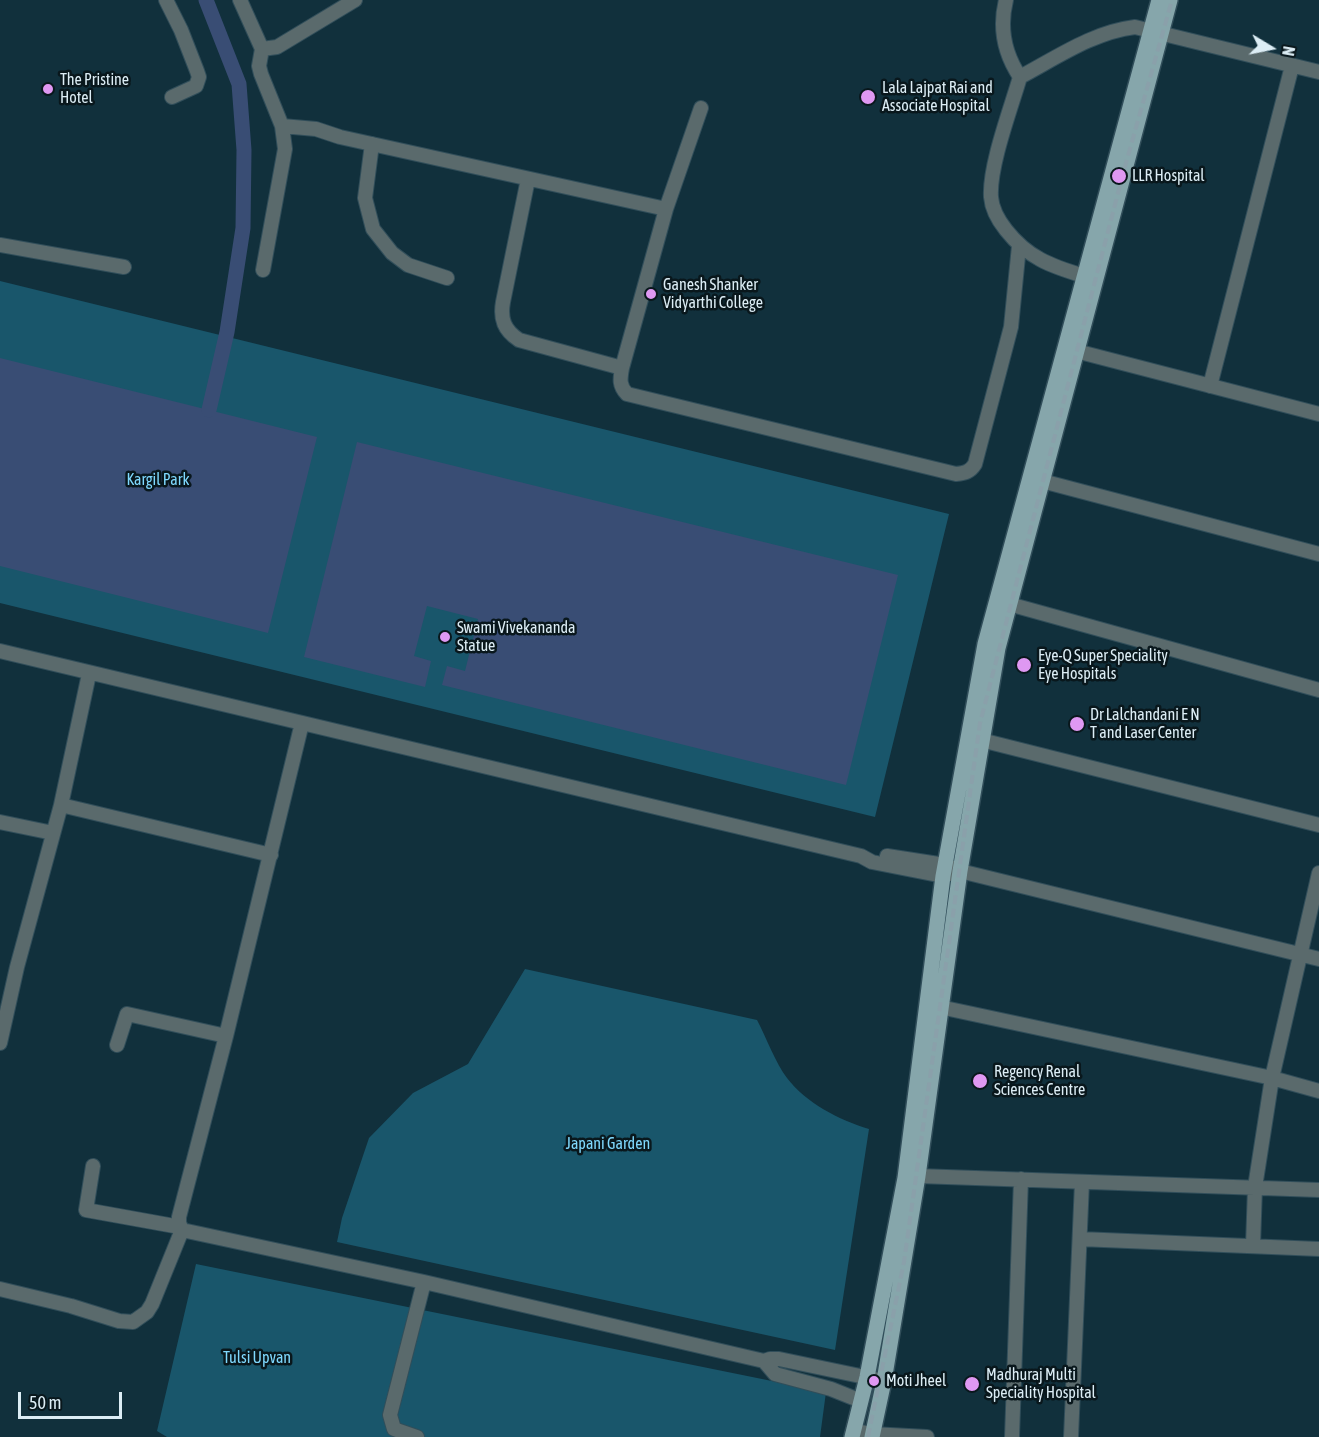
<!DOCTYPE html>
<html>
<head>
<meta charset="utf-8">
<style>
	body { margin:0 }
	#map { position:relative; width:1319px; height:1437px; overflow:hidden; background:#11303c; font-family:"Asap Condensed",sans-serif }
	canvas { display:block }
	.north { position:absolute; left:1241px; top:18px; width:60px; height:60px; -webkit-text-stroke:4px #09171c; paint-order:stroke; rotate:100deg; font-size:16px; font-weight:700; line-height:24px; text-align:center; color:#dcedf5 }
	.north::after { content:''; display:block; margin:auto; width:21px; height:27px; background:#dcedf5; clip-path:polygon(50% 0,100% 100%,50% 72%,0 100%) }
	.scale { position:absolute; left:18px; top:1392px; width:104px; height:27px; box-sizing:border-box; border:3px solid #dcedf5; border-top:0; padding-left:8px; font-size:18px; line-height:21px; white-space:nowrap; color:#dcedf5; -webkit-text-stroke:4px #09171c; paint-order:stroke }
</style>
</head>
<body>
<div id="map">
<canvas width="1319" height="1437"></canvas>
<div class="north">N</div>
<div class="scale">50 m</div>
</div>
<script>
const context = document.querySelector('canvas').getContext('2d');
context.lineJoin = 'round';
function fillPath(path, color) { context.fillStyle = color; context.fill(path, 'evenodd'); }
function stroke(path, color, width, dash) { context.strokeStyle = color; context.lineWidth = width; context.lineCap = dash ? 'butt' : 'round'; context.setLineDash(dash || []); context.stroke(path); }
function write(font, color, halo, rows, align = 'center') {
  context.font = font + ' "Asap Condensed",sans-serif'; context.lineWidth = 5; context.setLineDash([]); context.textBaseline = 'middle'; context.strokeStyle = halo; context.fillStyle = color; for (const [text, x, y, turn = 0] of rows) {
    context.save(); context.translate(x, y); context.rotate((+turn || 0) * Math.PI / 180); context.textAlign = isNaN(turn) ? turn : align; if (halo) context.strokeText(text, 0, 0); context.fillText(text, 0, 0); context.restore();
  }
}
fillPath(new Path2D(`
	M0,281L949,514L875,817L0,603Z
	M525,969L757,1020C766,1037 776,1064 787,1078C806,1103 839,1120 869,1129L835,1350L337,1242L342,1218L369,1138L413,1093L468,1064Z
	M196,1264L826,1392L820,1437H167L157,1431Z`), '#19566b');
fillPath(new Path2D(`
	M0,358L317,437L268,633L0,566Z
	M357,442L898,575L846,785L442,685L447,666L465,671L478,619L427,606L414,656L431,661L425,687L304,657Z`), '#394d74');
stroke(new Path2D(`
	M206,0L239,84L244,150L243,228L227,332L209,410`), '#394d74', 15);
const minor = new Path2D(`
	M166,0L181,30L197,71L199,77L196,86L172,97
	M240,0L262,49L277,47L355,0
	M1006,0C999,28 1004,53 1020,77C1011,108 989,166 991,197C992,210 998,220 1006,230C1028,258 1051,266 1084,276
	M262,49L259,66L261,74L282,126L285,149L263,270
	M1020,77C1056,58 1093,32 1135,27L1319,72
	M701,108L666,209L622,368C620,379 619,386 627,394L956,474C965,473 970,472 975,464L1011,327L1019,246
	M282,126L316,129L340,137L666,209
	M372,144L365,198L373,229L392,253L408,265L447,278
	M528,179L503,302C500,319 504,330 519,340L622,368
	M0,245L124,267
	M1076,351L1319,414
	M1210,386L1292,66
	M1042,481L1319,554
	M1009,604L1319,690
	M0,651L861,856L872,862L943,876L952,873
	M89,674L61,805L271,855
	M302,723L226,1036L179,1217V1223L182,1230L424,1282L764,1361L770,1359H779L884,1381
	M981,740L1319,825
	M0,822L53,833
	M887,856L945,865L960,871L1319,959
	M940,1007L1272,1078L1319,1091
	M0,1043L17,967L61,805
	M117,1045L127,1014L226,1036
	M93,1166L86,1210L180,1227
	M918,1176L1319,1190
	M1080,1239L1319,1249
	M1253,1246L1255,1187L1272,1078L1319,873
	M0,1289L71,1306L119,1321L133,1322L147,1312L152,1304L182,1230
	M764,1361L775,1374L831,1389L861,1401
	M854,1431L872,1434L927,1437
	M417,1437L394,1429L390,1415L424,1282
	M1012,1437L1021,1179
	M1071,1437L1082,1182`);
const major = new Path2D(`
	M852,1437L867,1377L905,1178L943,876L985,644L1159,0
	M872,1437L884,1381L918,1176L960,871L998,648L1170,0`);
stroke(minor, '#314e5a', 16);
stroke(major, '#314e5a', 18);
stroke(minor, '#5a6a6c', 14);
stroke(major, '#86a6ab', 15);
stroke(new Path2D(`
	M868,1437L904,1262L980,723L1124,170L1172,0`), '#8aa0aa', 4, [9, 4.5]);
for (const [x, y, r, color] of [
	[48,89,6,"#df98f2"],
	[868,97,8,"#df98f2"],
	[1119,176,8,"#df98f2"],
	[651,294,6,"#df98f2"],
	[445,637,6,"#df98f2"],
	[1024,665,8,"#df98f2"],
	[1077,724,8,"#df98f2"],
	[980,1081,8,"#df98f2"],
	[874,1381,6,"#df98f2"],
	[972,1384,8,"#df98f2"]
]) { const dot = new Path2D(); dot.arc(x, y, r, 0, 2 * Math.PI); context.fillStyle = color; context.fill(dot); stroke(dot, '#09171c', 2); }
write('16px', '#dcedf5', '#09171c', [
	["The Pristine",60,80],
	["Hotel",60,98],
	["Lala Lajpat Rai and",882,88],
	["Associate Hospital",882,106],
	["LLR Hospital",1132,176],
	["Ganesh Shanker",663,285],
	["Vidyarthi College",663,303],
	["Swami Vivekananda",457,628],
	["Statue",457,646],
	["Eye-Q Super Speciality",1038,656],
	["Eye Hospitals",1038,674],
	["Dr Lalchandani E N",1090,715],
	["T and Laser Center",1090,733],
	["Regency Renal",994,1072],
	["Sciences Centre",994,1090],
	["Madhuraj Multi",986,1375],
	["Speciality Hospital",986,1393],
	["Moti Jheel",886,1381]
], 'left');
write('16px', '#7fd9fe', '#09171c', [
	["Kargil Park",158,480],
	["Japani Garden",608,1144],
	["Tulsi Upvan",257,1358]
]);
</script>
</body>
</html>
